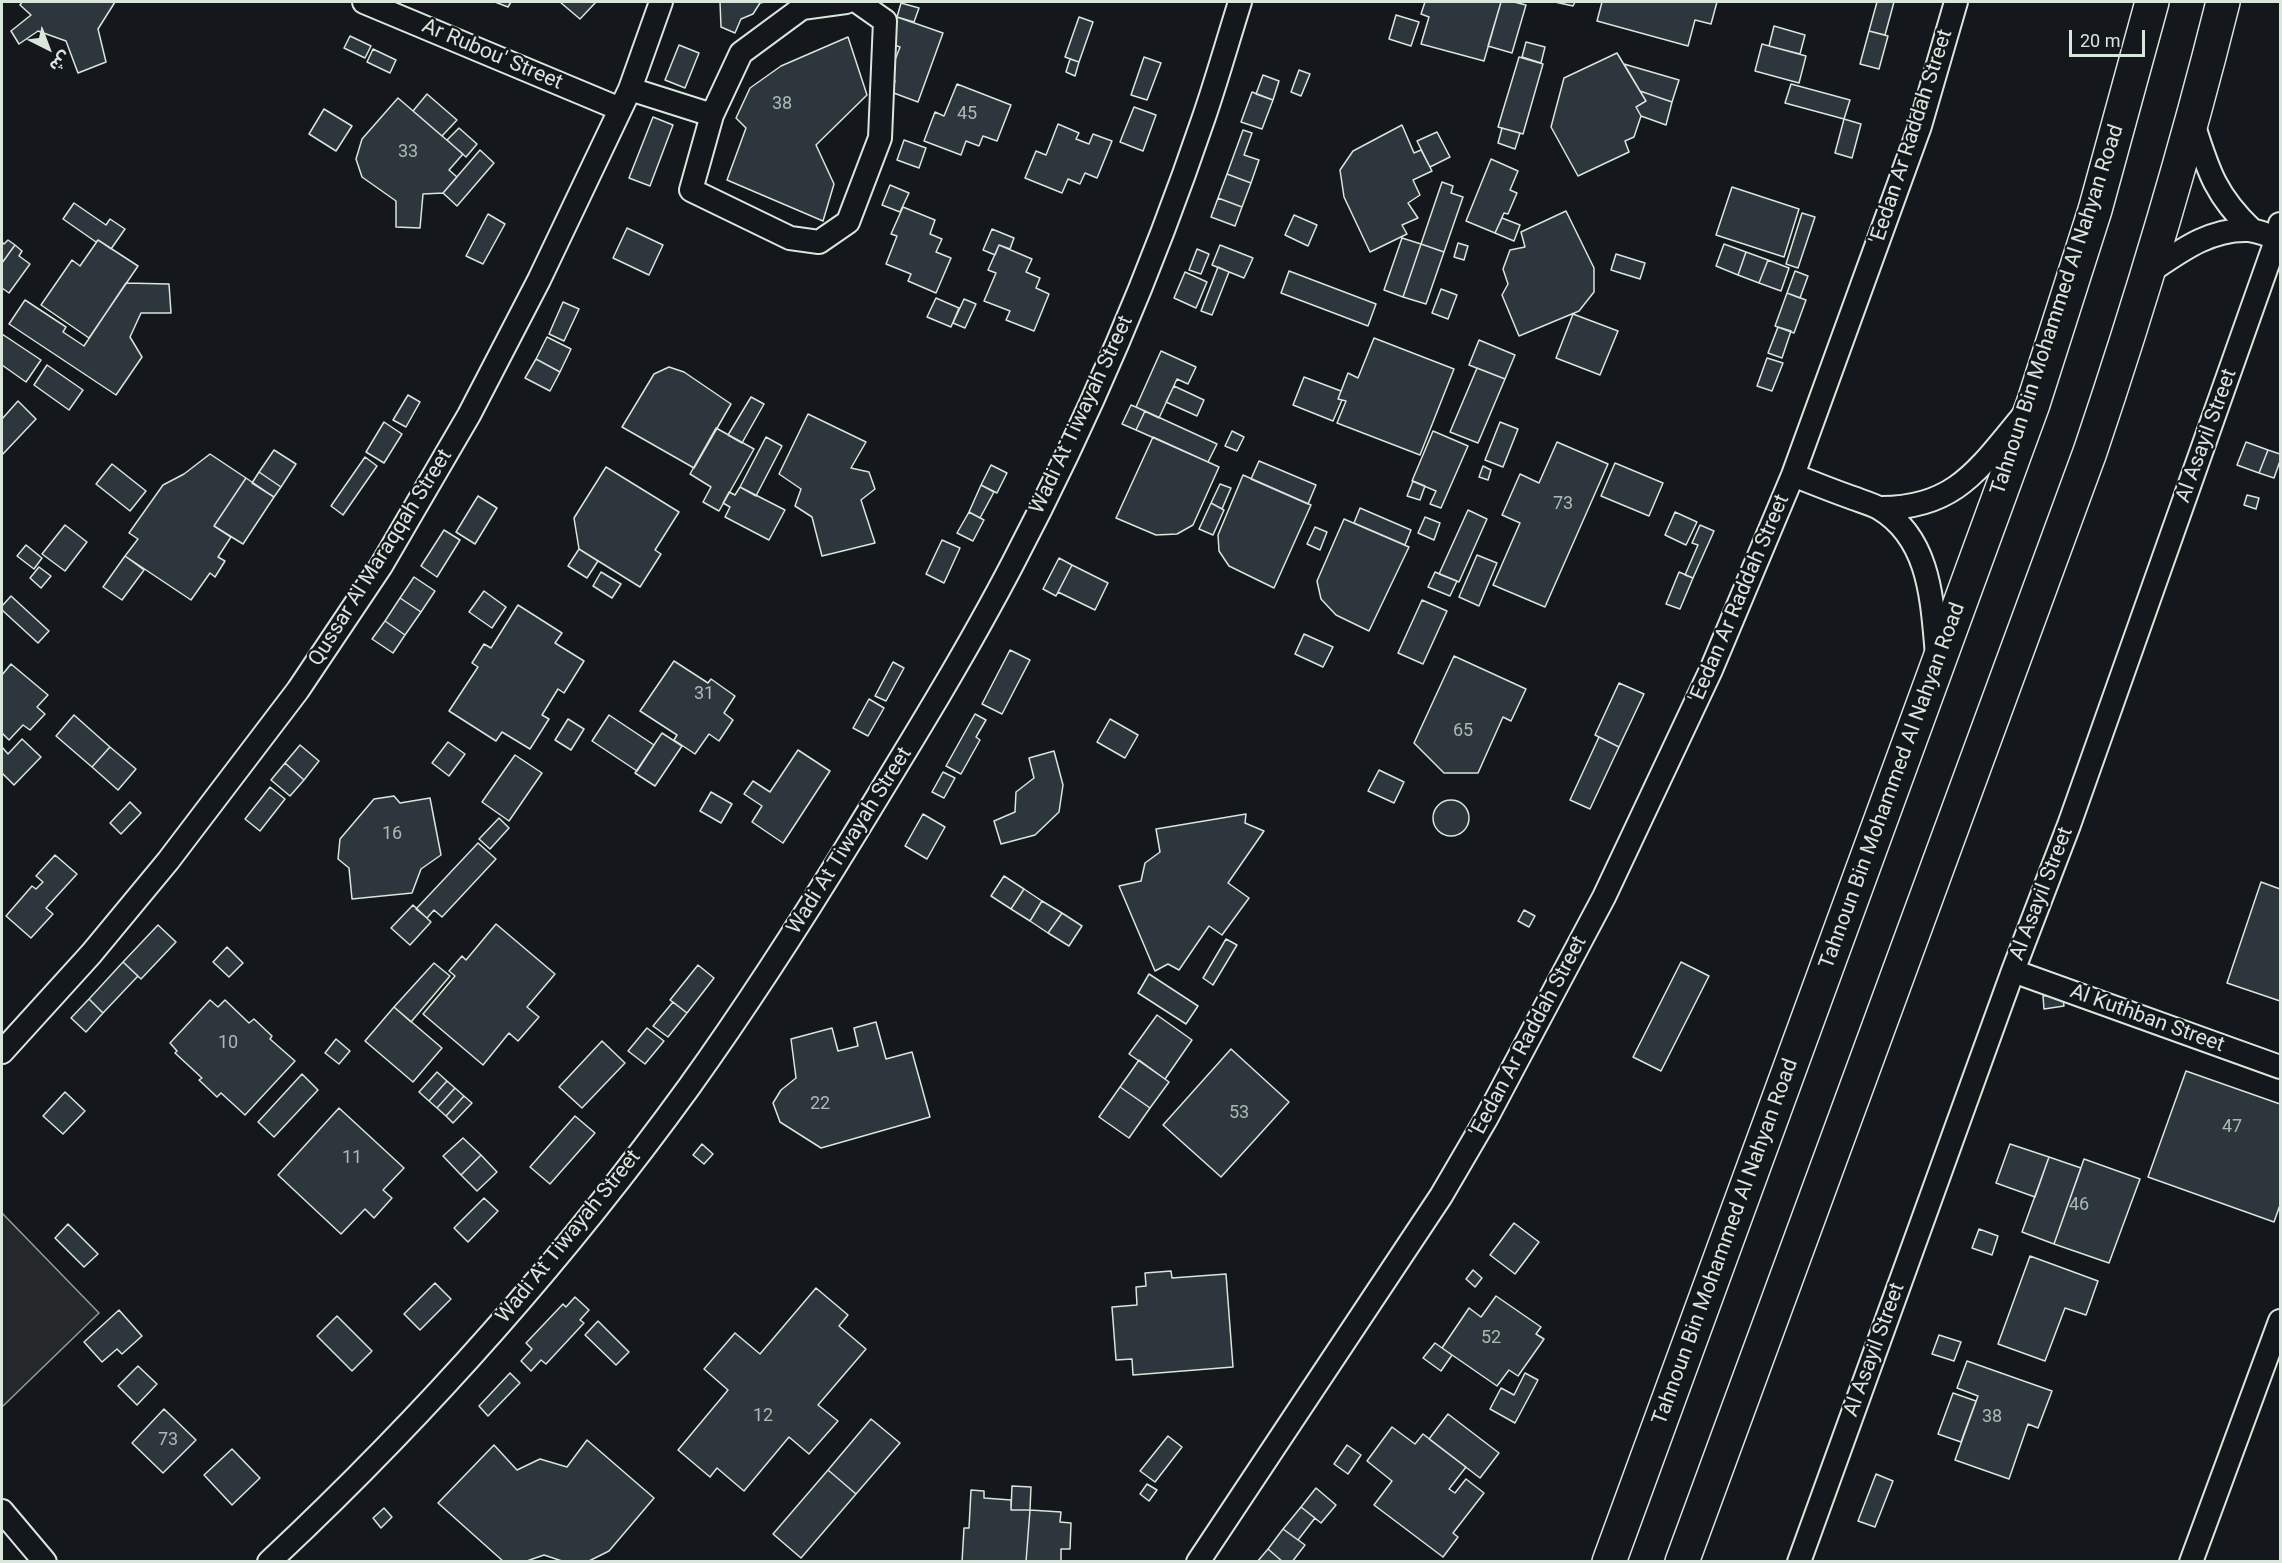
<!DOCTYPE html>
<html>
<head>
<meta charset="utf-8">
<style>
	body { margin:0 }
	#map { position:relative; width:2282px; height:1563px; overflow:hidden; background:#14181c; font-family:Roboto,"Noto Sans Arabic",sans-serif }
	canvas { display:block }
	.frame { position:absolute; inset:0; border:3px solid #d8e6dc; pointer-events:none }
	.north { position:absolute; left:18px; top:18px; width:60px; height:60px; -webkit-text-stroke:4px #14181c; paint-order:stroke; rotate:138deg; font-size:16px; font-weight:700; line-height:24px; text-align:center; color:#d8e6dc }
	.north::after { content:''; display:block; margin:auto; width:21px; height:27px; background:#d8e6dc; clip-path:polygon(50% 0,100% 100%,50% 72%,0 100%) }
	.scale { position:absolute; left:2069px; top:30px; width:76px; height:27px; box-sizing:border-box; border:3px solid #d8e6dc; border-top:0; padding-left:8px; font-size:18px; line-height:21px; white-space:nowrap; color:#d8e6dc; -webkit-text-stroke:4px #14181c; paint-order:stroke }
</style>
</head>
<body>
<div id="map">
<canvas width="2282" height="1563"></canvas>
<div class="frame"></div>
<div class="north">ش</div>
<div class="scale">20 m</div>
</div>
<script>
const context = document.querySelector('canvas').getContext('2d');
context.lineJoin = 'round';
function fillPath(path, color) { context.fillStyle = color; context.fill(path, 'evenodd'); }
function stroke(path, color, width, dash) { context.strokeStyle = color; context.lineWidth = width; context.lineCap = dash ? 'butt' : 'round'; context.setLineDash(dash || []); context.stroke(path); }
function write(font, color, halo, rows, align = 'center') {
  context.font = font + ' Roboto,sans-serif'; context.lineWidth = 4.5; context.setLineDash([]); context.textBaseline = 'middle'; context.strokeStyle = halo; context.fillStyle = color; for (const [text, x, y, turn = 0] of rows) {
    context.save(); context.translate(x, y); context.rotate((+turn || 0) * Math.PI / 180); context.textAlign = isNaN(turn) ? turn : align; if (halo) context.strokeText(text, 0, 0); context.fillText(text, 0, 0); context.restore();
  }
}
const parking = new Path2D(`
	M2,1213L99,1313L2,1407Z`);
fillPath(parking, '#24282b');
stroke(parking, '#939e99', 1.5);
const building = new Path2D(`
	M22,2H115L98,29L106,62L78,73L66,41L38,31L19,44L11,31L31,15L20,5Z
	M495,2H511L508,7Z
	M560,2H596L580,19Z
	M720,2H765L760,3L753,14L741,19L735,33L721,27Z
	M1425,2H1501L1484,61L1421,44L1429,17L1421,14Z
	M1501,2H1514L1526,5L1512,53L1488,46Z
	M1555,2H1575L1573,6Z
	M1602,2H1717L1711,24L1695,20L1688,46L1597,21Z
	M1877,2H1894L1885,35L1869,31Z
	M901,3L919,8L914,22L897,17Z
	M1396,15L1419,22L1411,46L1389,39Z
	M897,17L943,33L918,102L891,92L895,81L888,78L900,47L888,43Z
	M1079,17L1093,22L1079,62L1065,57Z
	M1774,26L1805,35L1800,54L1769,46Z
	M1869,31L1888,36L1879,69L1860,64Z
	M350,36L371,46L365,58L344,48Z
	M848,37L867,95L816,145L834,184L823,221L727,180L746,128L736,118L750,88L781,66Z
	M1526,42L1545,47L1541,63L1522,57Z
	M1762,44L1806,56L1799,83L1755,71Z
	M679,45L699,53L685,88L665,80Z
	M373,49L396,60L390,73L367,62Z
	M1617,53L1646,101L1636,107L1641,116L1634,137L1625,141L1629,152L1578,176L1551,127L1564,78Z
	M1144,57L1161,63L1147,100L1131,95Z
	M1519,57L1543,64L1523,134L1498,127Z
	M1070,59L1079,62L1075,76L1066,72Z
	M1624,64L1679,80L1672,102L1640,91Z
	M1299,70L1310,74L1301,96L1291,92Z
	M1263,75L1279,81L1273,100L1256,94Z
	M957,84L1011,105L997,141L983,136L979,146L966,141L961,155L924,141L935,112L944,116Z
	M1791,84L1850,100L1844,119L1785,103Z
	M1640,91L1672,102L1666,125L1641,116L1636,107L1646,101Z
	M1252,92L1273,100L1262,129L1241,122Z
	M427,94L457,120L442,136L413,111Z
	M398,98L463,154L449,170L457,177L443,193L423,194L420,228L396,227V201L362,177L356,159L362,139Z
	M1134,107L1156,115L1143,151L1120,142Z
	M324,109L352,126L336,151L309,134Z
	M653,117L673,125L650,186L629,178Z
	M1844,119L1861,124L1852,158L1835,153Z
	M1058,124L1079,133L1076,139L1089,144L1093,134L1112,141L1097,178L1085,173L1080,184L1068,179L1062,193L1025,178L1036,151L1046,155Z
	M1402,125L1414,153L1421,150L1432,171L1413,180L1420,195L1408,203L1418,218L1402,225L1407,234L1370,252L1344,197L1340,170L1353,151Z
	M459,128L477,144L466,157L447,140Z
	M1502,128L1520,133L1515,149L1498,143Z
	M1243,130L1252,133L1244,155L1259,160L1251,183L1227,174Z
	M1437,132L1450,157L1430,167L1417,141Z
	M904,140L926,148L919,168L897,160Z
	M480,150L494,163L457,206L443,193Z
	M1491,159L1518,171L1510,190L1517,193L1508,214L1504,213L1495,233L1466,221Z
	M1227,174L1251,183L1242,207L1218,198Z
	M1442,182L1453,186L1451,193L1463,197L1444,252L1421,244Z
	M890,185L909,193L900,212L882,205Z
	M1732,187L1799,209L1784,257L1716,235Z
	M1218,198L1242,207L1235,226L1211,217Z
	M74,203L106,225L110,219L125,229L111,249L98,240L96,242L63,219Z
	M903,207L935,220L930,234L942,239L936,252L951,258L936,293L908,281L911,274L886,264L897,236L891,234Z
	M1566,211L1594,268V292L1579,311L1519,336L1502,295L1508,284L1503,269L1510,250L1525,247L1521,232Z
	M1802,213L1815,217L1798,268L1786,264Z
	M488,214L505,224L483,264L466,256Z
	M1294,215L1317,225L1308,246L1285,235Z
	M1502,218L1520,225L1514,241L1495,233Z
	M627,228L663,245L649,275L613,258Z
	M992,229L1014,238L1010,249L999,245L995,255L983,250Z
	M1402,238L1421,244L1403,297L1384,290Z
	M8,240L15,245L2,263V242L4,244Z
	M98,240L138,266L89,338L41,305L72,260L80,266Z
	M1458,243L1468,246L1464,260L1454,257Z
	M1421,244L1444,252L1426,304L1403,297Z
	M1724,244L1746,252L1738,275L1716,266Z
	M15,245L22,251L19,256L30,264L9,293L2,288V263Z
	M999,245L1032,259L1026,272L1040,278L1036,288L1049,294L1034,331L1006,320L1010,311L984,301L996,273L988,270Z
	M1220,245L1253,258L1244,278L1212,265Z
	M1197,249L1209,254L1201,274L1189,270Z
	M1746,252L1768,260L1759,283L1738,275Z
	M1616,254L1645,263L1640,279L1611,270Z
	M1768,260L1789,268L1781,291L1759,283Z
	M1218,267L1229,272L1212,315L1201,311Z
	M1289,271L1376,304L1368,326L1281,293Z
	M1795,271L1808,276L1800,298L1787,293Z
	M1185,272L1207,282L1196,308L1174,298Z
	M126,283L169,284L171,313H141L130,337L142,357L116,395L9,324L25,300L66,327L63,332L84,346Z
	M1441,289L1457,295L1448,319L1432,313Z
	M1787,293L1806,300L1794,333L1775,326Z
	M936,298L959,308L951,327L927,317Z
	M964,299L976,304L965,328L953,323Z
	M563,302L579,309L564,341L549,334Z
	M1573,314L1618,331L1600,375L1556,358Z
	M1778,327L1791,331L1782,358L1768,353Z
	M2,334L41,360L26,382L2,365Z
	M547,337L571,349L560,372L536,359Z
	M1374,338L1454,369L1420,455L1337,423L1346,401L1338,399L1348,373L1358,378Z
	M1479,340L1515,355L1505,379L1469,365Z
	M1161,351L1196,367L1188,384L1177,379L1159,418L1136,407Z
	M1767,358L1783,363L1772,391L1757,386Z
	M536,359L560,372L550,391L525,378Z
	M47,365L83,390L69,410L34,385Z
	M669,367L684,372L731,404L694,468L622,427L654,374Z
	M1477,368L1505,379L1478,443L1450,432Z
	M1304,377L1341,391L1338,399L1342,400L1333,421L1293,405Z
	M1174,386L1204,400L1197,416L1166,402Z
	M408,395L420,402L406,427L393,420Z
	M751,397L764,404L742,443L728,435Z
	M18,401L36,419L2,455V419Z
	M1131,405L1145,411L1136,430L1122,424Z
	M1145,411L1217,444L1208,462L1136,430Z
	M808,414L866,442L851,468L869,472L875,489L861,500L875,543L822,556L812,517L795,506L801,489L779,474Z
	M384,422L402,434L384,463L366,452Z
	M1500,422L1518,429L1503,467L1485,460Z
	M716,428L754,449L719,511L703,502L711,487L690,474Z
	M1232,431L1244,437L1237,451L1225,446Z
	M1433,431L1468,446L1441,508L1430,504L1436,491L1412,481Z
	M766,437L782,446L756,496L740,487Z
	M1153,437L1219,467L1193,525L1177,534L1156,535L1116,518Z
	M1557,442L1608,464L1545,607L1493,585L1520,523L1502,515L1520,474L1539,483Z
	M2246,442L2268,450L2259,473L2237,465Z
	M274,450L296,464L281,487L259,472Z
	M2268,450L2280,454V461L2274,478L2259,473Z
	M210,454L246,478L214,526L231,537L218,557L225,561L215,577L210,573L191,600L125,556L138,539L129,533L163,485L184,474Z
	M365,457L377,466L343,515L331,506Z
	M1259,461L1316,485L1308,504L1251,479Z
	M1615,463L1663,483L1649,516L1601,496Z
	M112,464L146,491L130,511L96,484Z
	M991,465L1007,473L997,493L981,485Z
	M1483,466L1491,470L1488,480L1479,477Z
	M606,467L679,512L655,550L661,554L640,587L579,549L574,518Z
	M259,472L281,487L274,497L252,483Z
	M1243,475L1311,505L1274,588L1229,566L1219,551L1218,535Z
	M246,478L274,497L243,544L214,526Z
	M1413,481L1425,486L1420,500L1407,496Z
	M1220,484L1231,488L1222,509L1211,503Z
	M981,485L994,492L980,518L969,512Z
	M740,487L785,510L769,540L725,517L730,507L723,503L729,492L735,495Z
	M2247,495L2259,498L2256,509L2244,505Z
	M478,496L497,508L475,544L456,532Z
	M1211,503L1224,510L1213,535L1199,529Z
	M1360,508L1411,530L1405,545L1354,523Z
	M1468,510L1487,519L1459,582L1439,574Z
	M969,512L984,520L973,541L957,533Z
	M1675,512L1697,522L1686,545L1665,535Z
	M1425,517L1440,523L1434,540L1418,533Z
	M1344,519L1409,547L1369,631L1336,615L1321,599L1317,581Z
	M65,525L87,542L65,571L42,554Z
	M1700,525L1714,531L1693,578L1685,575L1698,545L1692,543Z
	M1315,527L1327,532L1320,550L1307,544Z
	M444,530L460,540L437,577L421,566Z
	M942,540L960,548L944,583L926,574Z
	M26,545L42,558L34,569L17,556Z
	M579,549L598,561L587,578L568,566Z
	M1477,555L1497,563L1479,606L1459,597Z
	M125,556L144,570L122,600L103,587Z
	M1059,558L1072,565L1056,596L1043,589Z
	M1072,565L1108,583L1095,610L1058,592Z
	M39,567L51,576L41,588L30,578Z
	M601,572L621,584L612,598L593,586Z
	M1435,572L1457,581L1450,596L1428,587Z
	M1679,572L1693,578L1680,609L1666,604Z
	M414,577L435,591L421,612L400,598Z
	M484,591L506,607L492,628L469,612Z
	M11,596L49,631L38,643L2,610V606Z
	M400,598L421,612L405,635L385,621Z
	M1422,600L1447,611L1423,664L1398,653Z
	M518,605L562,633L555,643L584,661L564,693L558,689L542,715L549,719L530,749L502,732L496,741L449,711L478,667L472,663L484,644L491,648Z
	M385,621L405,635L393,653L372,639Z
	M1304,634L1333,647L1323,667L1295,654Z
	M1010,650L1030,660L1002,714L982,704Z
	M1454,656L1526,689L1511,721L1503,717L1478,773H1444L1414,743Z
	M674,661L708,683L711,679L735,696L724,713L733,720L719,741L709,734L695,754L674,740L677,735L640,711Z
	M893,662L904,668L886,701L875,696Z
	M11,664L48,695L37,707L45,714L30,730L23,725L9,740L2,733V675Z
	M1619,683L1644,694L1619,747L1595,735Z
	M869,699L884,708L868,736L853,728Z
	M975,714L986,720L976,737L980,740L961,774L946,766Z
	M74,715L110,747L92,767L56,736Z
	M609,715L654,745L637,771L592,741Z
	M568,719L584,729L571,750L555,740Z
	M1110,719L1138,735L1125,758L1097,742Z
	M662,733L682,746L655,786L635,773Z
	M1599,737L1619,747L1590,809L1570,800Z
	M22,739L41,757L14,785L2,773V747L8,754Z
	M448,742L465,754L449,776L432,763Z
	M300,745L319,761L304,780L285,763Z
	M110,747L136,769L118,790L92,767Z
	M798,750L830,771L783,843L752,822L762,806L744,794L753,781L770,792Z
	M1054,751L1063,785L1059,812L1035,835L1001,844L994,821L1015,812L1016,792L1034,778L1029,758Z
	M515,755L542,773L509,821L482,802Z
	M285,763L304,780L290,796L271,780Z
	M1379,770L1404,782L1394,803L1368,791Z
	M943,772L955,778L944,798L932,792Z
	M270,787L285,799L260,831L245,819Z
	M711,792L732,804L721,823L700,811Z
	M394,796L400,803L430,798L441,855L421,869L412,893L352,899L349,868L338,859L340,839L374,799Z
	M1433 818a18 18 0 1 1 36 0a18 18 0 1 1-36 0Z
	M130,802L141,813L121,834L110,823Z
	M923,814L945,827L927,859L905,846Z
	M1246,814L1245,823L1264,831L1228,883L1249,898L1222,935L1209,926L1179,970L1168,964L1155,971L1119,886L1141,881L1145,863L1160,852L1156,829Z
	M499,818L509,828L490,849L479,839Z
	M478,843L496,859L442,917L434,910L427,918L416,909Z
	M55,855L77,874L46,908L53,914L31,938L6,916L32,886L36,889L43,882L36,876Z
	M1004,876L1024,889L1011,909L991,896Z
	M2261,882L2280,889V1001L2227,983Z
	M1024,889L1042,901L1030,921L1011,909Z
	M1042,901L1062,913L1048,933L1030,921Z
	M413,905L431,922L410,945L391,928Z
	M1524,910L1535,916L1529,927L1518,921Z
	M1062,913L1082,926L1069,946L1048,933Z
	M496,924L555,974L527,1007L539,1017L518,1041L509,1033L483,1065L423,1014L455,976L449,971L462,956L466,960Z
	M158,925L176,942L141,979L123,962Z
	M1226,939L1237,945L1213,985L1203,978Z
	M227,947L243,963L229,977L213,962Z
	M123,962L138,976L103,1013L89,999Z
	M1681,962L1709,976L1661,1071L1633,1057Z
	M434,963L450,976L411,1022L394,1007Z
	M698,965L714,978L687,1013L670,1000Z
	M1149,974L1198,1006L1186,1024L1138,993Z
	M2062,993L2064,1006L2044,1009L2043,996Z
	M89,999L103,1013L86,1032L71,1018Z
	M210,1000L218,1007L225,1000L249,1023L254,1019L272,1036L270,1039L295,1061L245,1115L221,1093L217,1097L199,1080L202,1078L175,1053L177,1051L170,1043Z
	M673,1002L687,1013L668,1037L653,1026Z
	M394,1007L442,1048L413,1082L365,1041Z
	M1157,1015L1192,1040L1165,1079L1129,1054Z
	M876,1022L886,1059L912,1052L930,1117L821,1148L780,1122L773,1103L781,1090L796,1078L791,1039L832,1028L838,1051L858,1046L854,1028Z
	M647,1028L664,1041L645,1064L628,1051Z
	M336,1039L350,1051L339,1064L325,1053Z
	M602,1041L625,1063L582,1108L559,1087Z
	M1231,1049L1289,1102L1221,1177L1163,1125Z
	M1139,1060L1169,1082L1150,1108L1120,1087Z
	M2186,1071L2280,1104V1205L2274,1222L2148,1177Z
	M437,1072L447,1081L429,1101L419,1092Z
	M302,1074L318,1090L274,1137L258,1122Z
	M447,1081L455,1088L437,1108L429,1101Z
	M1120,1087L1150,1108L1129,1138L1099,1117Z
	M455,1088L464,1096L446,1116L437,1108Z
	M65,1092L85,1111L63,1134L43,1116Z
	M464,1096L472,1103L453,1123L446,1116Z
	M339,1108L404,1168L383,1190L392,1198L374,1218L365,1209L341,1234L278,1175Z
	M575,1116L595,1133L550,1184L530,1167Z
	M463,1138L481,1155L461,1175L443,1156Z
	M702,1144L713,1154L704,1164L693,1155Z
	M2010,1144L2049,1157L2035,1197L1996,1183Z
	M481,1155L497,1172L477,1191L461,1175Z
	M2049,1157L2081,1168L2054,1244L2022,1232Z
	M2084,1159L2140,1179L2109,1263L2054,1244Z
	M484,1198L498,1211L468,1242L454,1228Z
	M1514,1223L1539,1242L1515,1274L1490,1255Z
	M68,1224L98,1254L84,1267L55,1238Z
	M1979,1229L1998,1236L1992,1255L1972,1248Z
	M2030,1256L2098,1281L2086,1315L2065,1308L2045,1361L1998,1344Z
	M1473,1270L1482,1278L1475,1287L1466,1279Z
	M1171,1271L1172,1278L1226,1274L1233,1367L1133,1375L1132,1359L1116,1360L1112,1307L1137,1305L1136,1287L1146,1286L1145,1273Z
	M435,1283L451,1299L420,1330L404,1314Z
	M816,1288L848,1315L839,1326L866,1349L818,1405L838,1421L809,1454L789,1437L744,1491L717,1468L710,1477L678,1450L728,1390L704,1369L735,1333L760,1354Z
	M1496,1296L1541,1327L1536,1334L1544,1339L1518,1376L1509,1370L1497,1386L1442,1348L1469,1308L1481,1317Z
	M575,1297L589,1310L580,1320L584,1323L546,1364L541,1360L531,1371L521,1361L532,1349L526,1343L563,1304L566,1307Z
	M119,1310L142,1336L122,1354L117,1349L102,1362L84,1342Z
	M337,1316L372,1351L352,1371L317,1336Z
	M598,1321L629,1352L616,1365L585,1335Z
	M1939,1335L1961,1342L1954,1361L1932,1354Z
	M1435,1343L1452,1355L1441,1371L1423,1358Z
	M1967,1361L2052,1391L2038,1428L2028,1424L2009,1479L1955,1460L1978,1396L1957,1388Z
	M138,1366L157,1384L137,1405L118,1386Z
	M510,1373L520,1383L488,1416L479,1406Z
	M1525,1373L1538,1380L1515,1423L1490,1409L1501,1388L1514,1395Z
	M1953,1393L1976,1401L1961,1442L1938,1434Z
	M164,1409L196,1440L163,1473L132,1443Z
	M1448,1414L1499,1453L1480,1478L1429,1439Z
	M871,1419L900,1443L856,1494L828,1470Z
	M1392,1427L1415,1444L1423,1434L1466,1467L1449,1489L1455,1493L1466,1479L1484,1493L1453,1533L1458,1537L1443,1557L1374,1505L1392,1481L1367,1461Z
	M1168,1436L1182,1447L1155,1482L1140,1471Z
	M587,1440L654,1498L609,1551L587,1562H565L544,1555L524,1562H504L438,1503L494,1445L517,1470L540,1459L567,1467Z
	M1347,1445L1361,1455L1348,1474L1334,1464Z
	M232,1449L260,1478L232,1505L204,1475Z
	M828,1470L856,1494L801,1558L773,1534Z
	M1876,1474L1893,1481L1875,1527L1858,1521Z
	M1147,1484L1157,1490L1149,1501L1140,1494Z
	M1012,1486L1031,1487L1030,1510H1011Z
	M1316,1488L1336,1505L1321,1523L1301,1507Z
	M971,1490L984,1491V1498L1011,1500V1510H1030L1026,1562H962L964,1528H969Z
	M1301,1507L1315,1518L1298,1540L1283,1529Z
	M384,1508L392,1517L381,1528L373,1518Z
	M1030,1510L1061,1512L1060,1522L1071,1523L1070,1549H1061V1562H1026Z
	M1283,1529L1305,1545L1292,1562H1283L1268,1549Z
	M1268,1549L1283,1562H1257Z`);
fillPath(building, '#2c363c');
stroke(building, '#d8e6dc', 1.5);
const minor = new Path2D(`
	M364,2L620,109
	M630,89L712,115L691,190L790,238L819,242L848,222L880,138L885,21L858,2
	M712,115L741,53L802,8L846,2
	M2193,123C2208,170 2215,195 2252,230
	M2148,273C2179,252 2210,228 2249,230C2259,231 2271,236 2280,240
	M1793,475C1813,483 1833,491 1853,498C1861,501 1871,504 1879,508C1931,539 1932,602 1937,655
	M1879,508C1954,509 1978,470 2022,417
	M2013,971L2280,1067
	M2,1052L91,954L168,861L298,690L381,566L469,415L539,280L630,89L661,2
	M2,1511L45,1562
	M269,1562C424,1417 565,1258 689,1087C747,1006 801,922 853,837C908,747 964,657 1013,563C1088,420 1152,270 1204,117C1217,79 1228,40 1240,2
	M1198,1562L1441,1196L1486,1119L1604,897L1711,670L1793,475L1920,126L1956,2
	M1799,1562L2013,971L2069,825L2277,238L2280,224
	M2191,1562L2280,1321`);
const primary = new Path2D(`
	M1609,1562L2033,404L2095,210L2152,2
	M1682,1562L2090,452C2140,304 2185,154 2223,2`);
stroke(minor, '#d8e6dc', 26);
stroke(primary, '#d8e6dc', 36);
stroke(minor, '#14181c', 22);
stroke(primary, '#14181c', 33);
write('18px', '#adbab4', null, [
	["38",782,104],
	["45",967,114],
	["33",408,152],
	["73",1563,504],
	["31",704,694],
	["65",1463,731],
	["16",392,834],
	["10",228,1043],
	["22",820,1104],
	["53",1239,1113],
	["47",2232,1127],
	["11",352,1158],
	["46",2079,1205],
	["52",1491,1338],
	["12",763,1416],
	["38",1992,1417],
	["73",168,1440]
]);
write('21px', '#d8e6dc', '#14181c', [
	["Ar Rubou' Street",492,55,23],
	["'Eedan Ar Raddah Street",1912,137,-72],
	["Tahnoun Bin Mohammed Al Nahyan Road",2058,310,-72],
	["Wadi At Tiwayah Street",1082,415,-65],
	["Al Asayil Street",2207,436,-70],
	["Qussar Al Maraqqah Street",381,558,-58],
	["'Eedan Ar Raddah Street",1740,599,-67],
	["Tahnoun Bin Mohammed Al Nahyan Road",1893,786,-70],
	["Wadi At Tiwayah Street",850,841,-58],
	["Al Asayil Street",2042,894,-69],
	["Al Kuthban Street",2147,1019,20],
	["'Eedan Ar Raddah Street",1529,1037,-62],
	["Wadi At Tiwayah Street",569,1237,-51],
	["Tahnoun Bin Mohammed Al Nahyan Road",1726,1242,-70],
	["Al Asayil Street",1875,1350,-70]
]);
</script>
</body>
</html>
